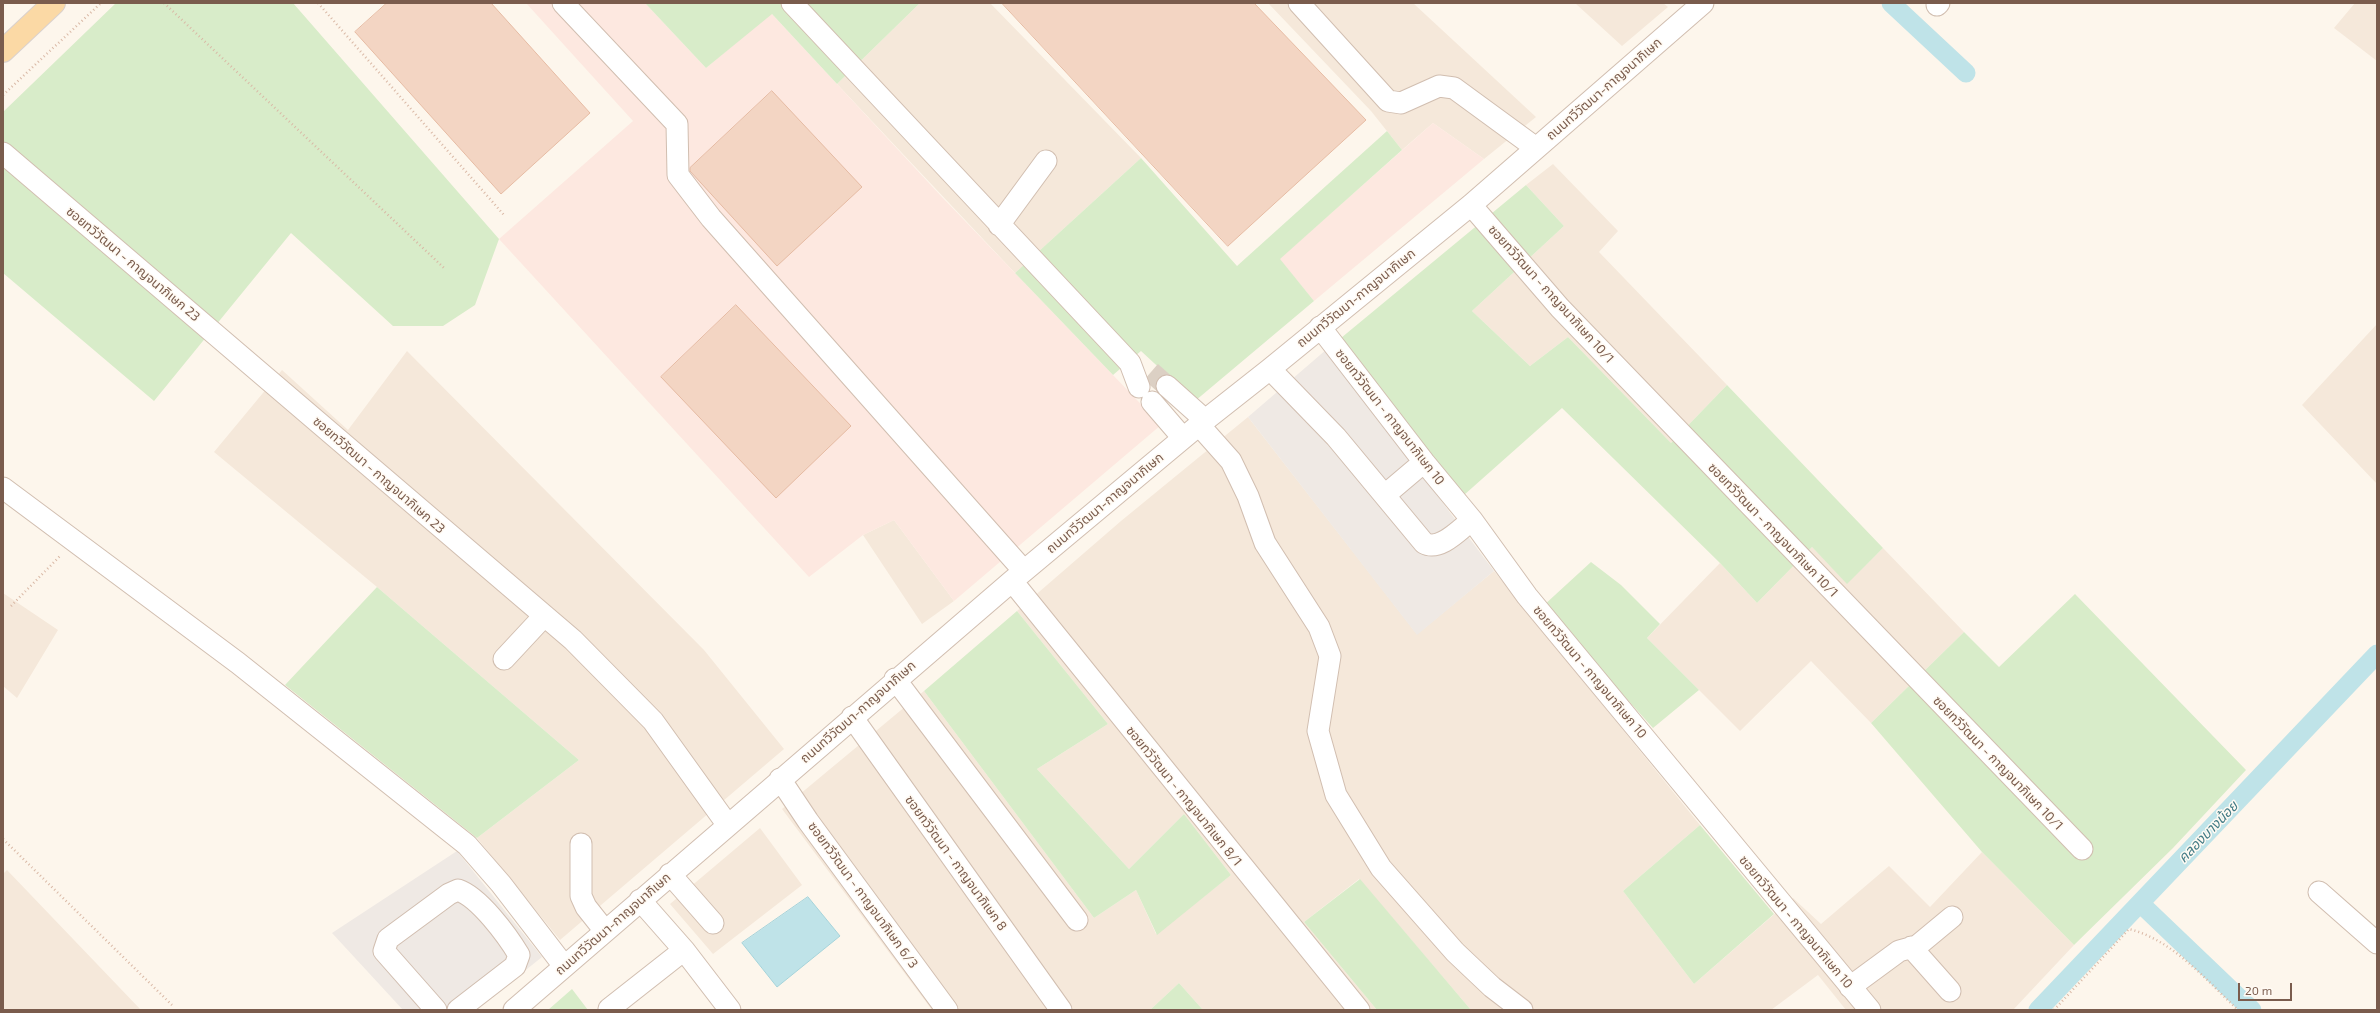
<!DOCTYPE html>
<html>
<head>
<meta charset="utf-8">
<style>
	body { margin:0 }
	#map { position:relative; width:2380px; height:1013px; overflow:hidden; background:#fdf6ec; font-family:"Exo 2",sans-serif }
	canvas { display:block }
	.frame { position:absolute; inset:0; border:4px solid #7a5c4d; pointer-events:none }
	.scale { position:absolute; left:2238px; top:983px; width:54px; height:18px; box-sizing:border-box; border:2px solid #7a5c4d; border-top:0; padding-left:5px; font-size:12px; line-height:14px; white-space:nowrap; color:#7a5c4d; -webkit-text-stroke:3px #fffaf3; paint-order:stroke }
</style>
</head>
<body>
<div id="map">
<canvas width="2380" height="1013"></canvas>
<div class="frame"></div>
<div class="scale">20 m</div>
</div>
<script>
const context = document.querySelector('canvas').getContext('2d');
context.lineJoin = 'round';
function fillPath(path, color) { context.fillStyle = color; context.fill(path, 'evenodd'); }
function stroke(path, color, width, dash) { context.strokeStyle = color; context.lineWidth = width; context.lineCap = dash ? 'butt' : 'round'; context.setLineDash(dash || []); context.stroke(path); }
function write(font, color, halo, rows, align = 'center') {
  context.font = font + ' "Exo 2","Noto Sans Thai",sans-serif'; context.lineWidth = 3; context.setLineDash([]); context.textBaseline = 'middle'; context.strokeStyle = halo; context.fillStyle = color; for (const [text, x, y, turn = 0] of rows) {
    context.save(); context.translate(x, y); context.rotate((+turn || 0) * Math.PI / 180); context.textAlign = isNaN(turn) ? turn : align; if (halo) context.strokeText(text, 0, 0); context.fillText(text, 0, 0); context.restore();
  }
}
fillPath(new Path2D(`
	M920,3H990L1141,158L1015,273L837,84Z
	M1268,3H1413L1536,117L1484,159L1433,123L1402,150L1371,111Z
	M1575,3H1663L1668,7L1622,46Z
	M2355,3H2377V61L2334,28Z
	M1553,164L1618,231L1599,252L1727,385L1671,443L1568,337L1530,366L1472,311L1564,226L1526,185Z
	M2377,324V484L2302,405Z
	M407,351L704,650L784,749L560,940L477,838L579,760L377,587L214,452L282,370L348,430Z
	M1248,417L1417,634L1494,571L1700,825L1623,891L1694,984L1793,898L1821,924L1889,866L1930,907L1982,852L2074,945L2013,1010H1846L1818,975L1771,1010H1471L1359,879L1304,922L1377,1010H1203L1179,983L1150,1010H932L782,809L924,691L1094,918L1136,890L1156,934L1231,875L1184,814L1129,869L1037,769L1108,724L1017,611L1121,521Z
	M894,520L954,601L922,624L863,535Z
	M1812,547L1847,583L1883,548L1964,632L1871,723L1811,661L1740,731L1647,638L1720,563L1757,603Z
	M3,593L58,630L17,698L3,686Z
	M760,828L802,885L713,954L670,904Z
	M7,870L141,1010H3V874Z`), '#f5e8da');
fillPath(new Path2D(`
	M526,3H645L706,68L771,13L941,196L1161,425L954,601L894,520L863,535L809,577L499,239L633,121Z
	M1433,123L1484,159L1314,301L1279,259Z`), '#fde8e0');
fillPath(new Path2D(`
	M1327,349L1494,571L1417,635L1248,417Z
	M457,851L542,957L476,1010H403L332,933Z`), '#efe9e4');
fillPath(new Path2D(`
	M116,3H293L499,239L475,305L443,326H393L291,233L154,401L3,273V112Z
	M645,3H920L837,84L772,14L706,68Z
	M1387,131L1402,150L1280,259L1314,301L1195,401L1141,351L1113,375L1015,273L1141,158L1237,266Z
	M1526,185L1564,226L1472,311L1530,366L1568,337L1671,443L1727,385L1883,548L1847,584L1812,547L1757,603L1720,563L1562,408L1464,495L1403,422L1341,338Z
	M1591,562L1621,585L1660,624L1647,638L1699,690L1653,728L1543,606Z
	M377,587L579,760L477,838L285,685Z
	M2075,594L2246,770L2173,848L2074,945L1982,852L1871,723L1964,632L1999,667Z
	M1017,611L1108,724L1037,769L1129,869L1184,814L1231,875L1157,935L1136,890L1094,918L924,691Z
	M1700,825L1774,914L1694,984L1623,891Z
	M1360,879L1471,1010H1377L1304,922Z
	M1179,983L1203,1010H1150Z
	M572,989L588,1010H548Z`), '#d8ecc9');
const water = new Path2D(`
	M808,897L840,936L777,987L742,943Z`);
fillPath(water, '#bfe3e8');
stroke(water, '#a5d3da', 1);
stroke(new Path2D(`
	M1891,3L1966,73
	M2141,904L2252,1010
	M2038,1010L2377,654`), '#bfe3e8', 19);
const building = new Path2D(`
	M387,3H491L590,113L501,194L355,32Z
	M1002,3H1254L1366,120L1228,246Z
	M772,91L862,187L777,266L690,171V168Z
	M736,305L851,426L776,498L661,377Z`);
fillPath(building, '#f3d5c3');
stroke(building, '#e6bba3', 1);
stroke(new Path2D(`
	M1151,372L1167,386`), '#dcd0c4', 21, [21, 10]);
const minor = new Path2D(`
	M563,3L677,124L678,175L711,218L1024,571
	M792,3L1130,363L1139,387
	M1299,3L1388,101L1401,103L1439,86L1454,88L1536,148
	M1937,5L1939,3
	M3,153L573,640L653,721L727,824
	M1471,205L1560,308L2082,849
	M999,225L1046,161
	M1320,327L1424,462L1472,520L1527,596L1870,1010
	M1270,369L1336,437L1424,543C1440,552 1460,529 1472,520
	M1167,386L1205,420
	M1152,402L1183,438
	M1199,425L1231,461L1248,496L1265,543L1319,627L1330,656L1318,731L1336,795L1381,868L1455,952L1492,987L1522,1010
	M3,488L238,663L467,845L501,884L564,966
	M1385,495L1424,462
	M1012,581L1359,1010
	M504,659L544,616
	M895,679L1077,920
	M852,717L1061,1010
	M780,779L808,821L947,1010
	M581,844V896L586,907L605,931
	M670,874L713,923
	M2319,892L2377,943
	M640,900L684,950L730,1010
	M1911,947L1950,991
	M1850,987L1899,951L1917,946L1952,917
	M609,1009L684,950
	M436,1010L384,951L388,939L449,894L458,890C479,897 507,935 519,955L515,966L458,1010
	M514,1010L1012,581L1199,425L1270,369L1471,205L1703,3`);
const major = new Path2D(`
	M3,51L54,3`);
stroke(minor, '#d1beb0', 23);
stroke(major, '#dad1cd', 24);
stroke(new Path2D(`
	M164,3L444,268
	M318,3L504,215
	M3,95L101,3
	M11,606L61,555
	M3,839L172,1005
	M2054,1010L2129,929C2173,940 2206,980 2238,1010`), '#d9b8a5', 2.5, [1, 3]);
stroke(minor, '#fff', 21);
stroke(major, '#fbd9a5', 22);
write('13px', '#7a5c4d', '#fffaf3', [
	["ถนนทวีวัฒนา-กาญจนาภิเษก",1604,89,-41],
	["ซอยทวีวัฒนา - กาญจนาภิเษก 23",133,264,40],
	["ซอยทวีวัฒนา - กาญจนาภิเษก 10/1",1551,294,48],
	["ถนนทวีวัฒนา-กาญจนาภิเษก",1356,298,-39],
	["ซอยทวีวัฒนา - กาญจนาภิเษก 10",1390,417,52],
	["ซอยทวีวัฒนา - กาญจนาภิเษก 23",379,475,41],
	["ถนนทวีวัฒนา-กาญจนาภิเษก",1105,503,-40],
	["ซอยทวีวัฒนา - กาญจนาภิเษก 10/1",1773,530,46],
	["ซอยทวีวัฒนา - กาญจนาภิเษก 10",1590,672,50],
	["ถนนทวีวัฒนา-กาญจนาภิเษก",858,712,-41],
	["ซอยทวีวัฒนา - กาญจนาภิเษก 10/1",1998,763,46],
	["ซอยทวีวัฒนา - กาญจนาภิเษก 8/1",1184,796,51],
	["ซอยทวีวัฒนา - กาญจนาภิเษก 8",956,863,54],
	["ซอยทวีวัฒนา - กาญจนาภิเษก 6/3",863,895,54],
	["ซอยทวีวัฒนา - กาญจนาภิเษก 10",1796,922,50],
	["ถนนทวีวัฒนา-กาญจนาภิเษก",613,924,-41]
]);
write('italic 14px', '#437c86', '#fffaf3', [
	["คลองบางน้อย",2208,832,-46]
]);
</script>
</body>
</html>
